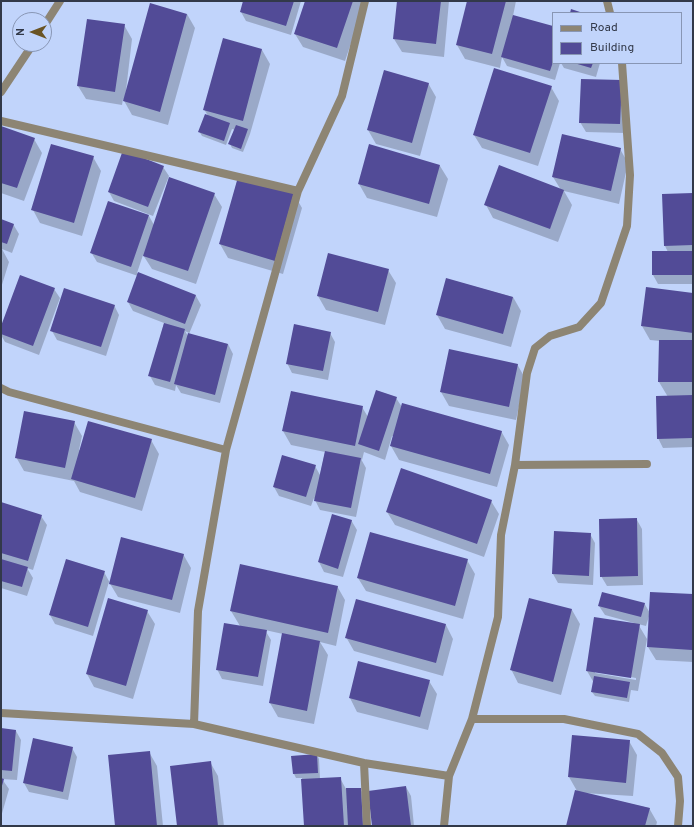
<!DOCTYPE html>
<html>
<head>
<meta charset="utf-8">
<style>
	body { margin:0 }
	#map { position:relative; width:694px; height:827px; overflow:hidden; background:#c1d4fb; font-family:Overpass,sans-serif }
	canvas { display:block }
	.frame { position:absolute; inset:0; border:2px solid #323949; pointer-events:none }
	.legend { position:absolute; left:552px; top:12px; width:130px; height:52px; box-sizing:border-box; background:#c1d4fb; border:1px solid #8896b4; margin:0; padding:5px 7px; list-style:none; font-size:12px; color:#323949 }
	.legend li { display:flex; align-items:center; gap:8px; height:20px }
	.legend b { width:20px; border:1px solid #8896b4 }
	.north { position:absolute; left:12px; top:12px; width:40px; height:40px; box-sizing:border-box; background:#c1d4fb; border:1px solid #8896b4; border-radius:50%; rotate:270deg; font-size:11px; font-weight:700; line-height:16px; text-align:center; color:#323949 }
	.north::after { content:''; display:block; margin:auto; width:14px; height:18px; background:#6a5424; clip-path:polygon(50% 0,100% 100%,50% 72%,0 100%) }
</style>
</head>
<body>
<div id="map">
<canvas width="694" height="827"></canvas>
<div class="frame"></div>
<ul class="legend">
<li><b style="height:5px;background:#8d8574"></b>Road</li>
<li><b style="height:11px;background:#524b97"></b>Building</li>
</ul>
<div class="north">N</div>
</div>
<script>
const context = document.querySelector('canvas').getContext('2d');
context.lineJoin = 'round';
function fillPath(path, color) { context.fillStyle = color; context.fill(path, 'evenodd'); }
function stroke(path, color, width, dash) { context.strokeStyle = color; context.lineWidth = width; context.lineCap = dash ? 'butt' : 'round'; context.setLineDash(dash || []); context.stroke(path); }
fillPath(new Path2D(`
	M244,1H301L291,35L246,21L241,12Z
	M306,1H365L345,61L303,47L295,34Z
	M398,1H449L444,57L402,52L394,39Z
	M468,1H516L513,16L553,27V63H560L555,80L507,66L502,57L500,68L465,59L457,45Z
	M187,14L195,28L168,125L132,115L123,99L122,105L86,99L78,86L124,25L132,39L125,99Z
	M224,40L262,50L270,64L250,134L243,152L232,148L230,144L235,130L232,129L226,145L202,136L199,131L208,116L204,109Z
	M561,63H600L596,77L564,68Z
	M621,81L625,133L586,132L580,122Z
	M428,83L436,97L420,156L376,144L368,130Z
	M551,87L559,101L538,166L482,148L474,135Z
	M1,127L34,139L42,153L24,201L1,193Z
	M620,149L628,163L619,204L564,191L572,205L558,242L493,218L486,205L561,190L553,177Z
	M93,157L101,171L82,236L40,223L33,210Z
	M440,166L448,179L437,217L367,198L359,184Z
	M163,167L169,176L153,216L114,201L109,192Z
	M238,178L294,194L302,208L283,274L228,258L220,244Z
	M214,194L222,207L196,284L152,269L143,255L137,273L196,296L201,305L189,334L228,344L233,354L220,403L181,393L176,385L175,391L155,385L150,376L164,323L133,311L128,302L138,276L97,262L91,252L149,216L154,225ZM185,331L189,333L188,336Z
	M693,194V284H658L653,275L668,252L665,246L663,195Z
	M1,220L13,224L19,234L12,253L2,249L9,262L1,288Z
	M388,270L396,283L385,325L326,310L318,296Z
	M447,279L513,297L521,311L511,347L445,329L437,315Z
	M54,289L60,298L39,355L5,342L1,335V329Z
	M693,294V447L663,448L658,438L668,397L659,382L660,341L650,340L642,326Z
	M114,305L119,315L106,356L57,340L52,331Z
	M330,333L335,342L328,380L292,373L287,363Z
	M517,364L525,378L516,420L449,406L441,392Z
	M396,398L402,407L501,431L509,445L497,487L399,460L391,446L394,436H392L385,460L364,452L362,460L361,459L366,468L356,517L320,510L314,498L311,506L279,496L274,487L315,466L320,475L325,452L291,445L283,431L362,407L368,417Z
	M74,422L82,436L79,450H81L151,440L159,454L142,511L80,492L74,481L24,471L16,457Z
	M491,501L499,514L484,557L395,525L387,512Z
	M1,503L41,516L47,525L33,570L27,568L33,578L27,596L1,588Z
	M351,520L357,530L343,577L324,572L319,562Z
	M637,520L642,529L643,585L607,586L601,576Z
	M555,532L590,534L595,543L593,585L558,583L553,574Z
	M183,554L191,568L180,613L118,597L109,582L93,636L55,624L50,615L104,572L110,583Z
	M467,560L475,574L463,619L366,591L358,578Z
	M337,586L345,600L336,646L320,642L328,655L314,724L278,717L270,703L283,634L265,630L271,640L263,686L222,679L217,669L240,626L231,611Z
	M651,593L693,595V662L656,660L648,647Z
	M530,599L572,610L580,624L561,695L518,683L511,669Z
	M644,603L650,613L646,626L638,624L647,639L638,691L631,690L629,702L595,696L592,692L594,683L587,671L634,623L605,615L599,606ZM595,671L636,678V680L595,673Z
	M147,611L155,624L133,699L94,687L87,674Z
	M446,625L453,639L443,676L354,651L346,637Z
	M429,681L437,694L428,730L357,712L350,698Z
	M1,729L16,731L21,740L17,780L2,779L9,789L1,817Z
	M573,736L629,741L637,755L633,796L583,793L649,808L657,822L656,826H567L577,791L569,777Z
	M72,748L77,757L68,800L29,792L24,783Z
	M149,752L157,766L163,826H116Z
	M317,755L319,759L320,779L340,778L346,789H360L366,798L367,826H305L302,778H296L294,774L292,756Z
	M210,762L218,776L224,826H178Z
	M406,787L411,796L414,826H373Z`), '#0003');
fillPath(new Path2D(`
	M243,1H294L286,26L240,12Z
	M305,1H353L337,48L294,34Z
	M397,1H441L436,44L393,39Z
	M467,1H506L492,54L456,45Z
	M150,3L187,14L160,112L123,101Z
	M571,9L583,13H570Z
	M513,15L553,26V62L550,71L501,57Z
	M87,19L125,24L115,92L77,86Z
	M223,38L262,49L243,121L203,110Z
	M574,63H593L591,68Z
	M494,68L552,86L530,153L473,135Z
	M384,70L429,83L412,143L367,130Z
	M581,79L622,80L620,124L579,123Z
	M205,114L230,123L224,141L198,132Z
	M236,125L248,129L241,149L228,144Z
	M1,126L35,138L17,188L1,183Z
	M562,134L621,148L611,191L552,177Z
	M51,144L94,156L74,223L31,210Z
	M369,144L440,165L429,204L358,184Z
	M123,150L164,166L148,207L108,192Z
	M499,165L564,190L550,229L484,205Z
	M169,177L215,193L188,271L143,256Z
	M238,177L294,193L275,261L219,244Z
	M693,193V245L664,246L662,194Z
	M108,201L149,215L131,267L90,253Z
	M1,219L14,224L7,244L1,242Z
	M652,251H693V275H652Z
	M328,253L389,269L378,312L317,296Z
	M138,272L196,295L185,324L127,302Z
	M20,275L55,288L33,346L1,334V326Z
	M446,278L513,297L503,334L436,315Z
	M646,287L693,293V333L641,326Z
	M64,288L115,305L101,347L50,331Z
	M164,323L185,329L170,382L148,376Z
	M294,324L331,332L323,371L286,364Z
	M188,333L228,344L215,395L174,384Z
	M659,340H693V382H658Z
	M449,349L518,364L509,407L440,392Z
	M376,390L397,397L379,451L358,444Z
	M291,391L363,406L355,446L282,431Z
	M693,395V438L657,439L656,396Z
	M402,403L502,431L490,474L390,446Z
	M24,411L75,421L65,468L15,458Z
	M88,421L152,439L135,498L71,479Z
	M325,451L361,458L351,508L314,501Z
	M282,455L316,465L306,497L273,487Z
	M401,468L492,500L477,544L386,512Z
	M1,502L42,515L28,561L1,553Z
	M332,514L352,520L338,569L318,562Z
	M637,518L638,576L600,577L599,519Z
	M554,531L591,533L589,576L552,574Z
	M370,532L468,559L455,606L357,578Z
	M121,537L184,554L172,600L109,584Z
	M1,559L28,567L22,587L1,581Z
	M66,559L105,571L88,627L49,615Z
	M240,564L338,586L328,633L230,611Z
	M602,592L645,603L641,617L598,606Z
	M650,592L693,594L692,650L647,647Z
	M108,598L148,610L126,686L86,674Z
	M529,598L572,609L553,682L510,670Z
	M356,599L446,624L436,663L345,638Z
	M594,617L640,624L631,678L586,671Z
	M224,623L267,630L258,677L216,670Z
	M282,633L320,641L307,711L269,703Z
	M358,661L430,680L420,717L349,698Z
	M594,676L630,682L627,698L591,692Z
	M1,728L16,730L12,771L1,770Z
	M572,735L630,740L626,783L568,777Z
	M33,738L73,747L63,792L23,783Z
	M150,751L157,826H115L108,755Z
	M317,754L318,773L293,774L291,756Z
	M211,761L218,826H177L170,766Z
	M341,777L344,826H304L301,779Z
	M1,778L4,779L1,789Z
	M406,786L411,826H372L368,791Z
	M346,788H361L363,826H348Z
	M575,790L650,808L645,826H566Z`), '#524b97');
stroke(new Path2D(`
	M607,1L610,13
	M44,26L60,1
	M1,92L33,44
	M1,121L298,191
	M1,388L9,392L226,450
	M515,465L647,464
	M1,713L194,724L364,763L449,776
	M472,719H564L638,734L662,753L678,777L680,801L678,826
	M194,724L198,611L226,450L298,191L342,96L365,1
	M364,763L367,826
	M444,826L449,776L472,719L498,617L501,535L515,465L527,373L535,348L550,336L579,327L601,303L627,226L630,175L622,63`), '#8d8574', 8);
</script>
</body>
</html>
